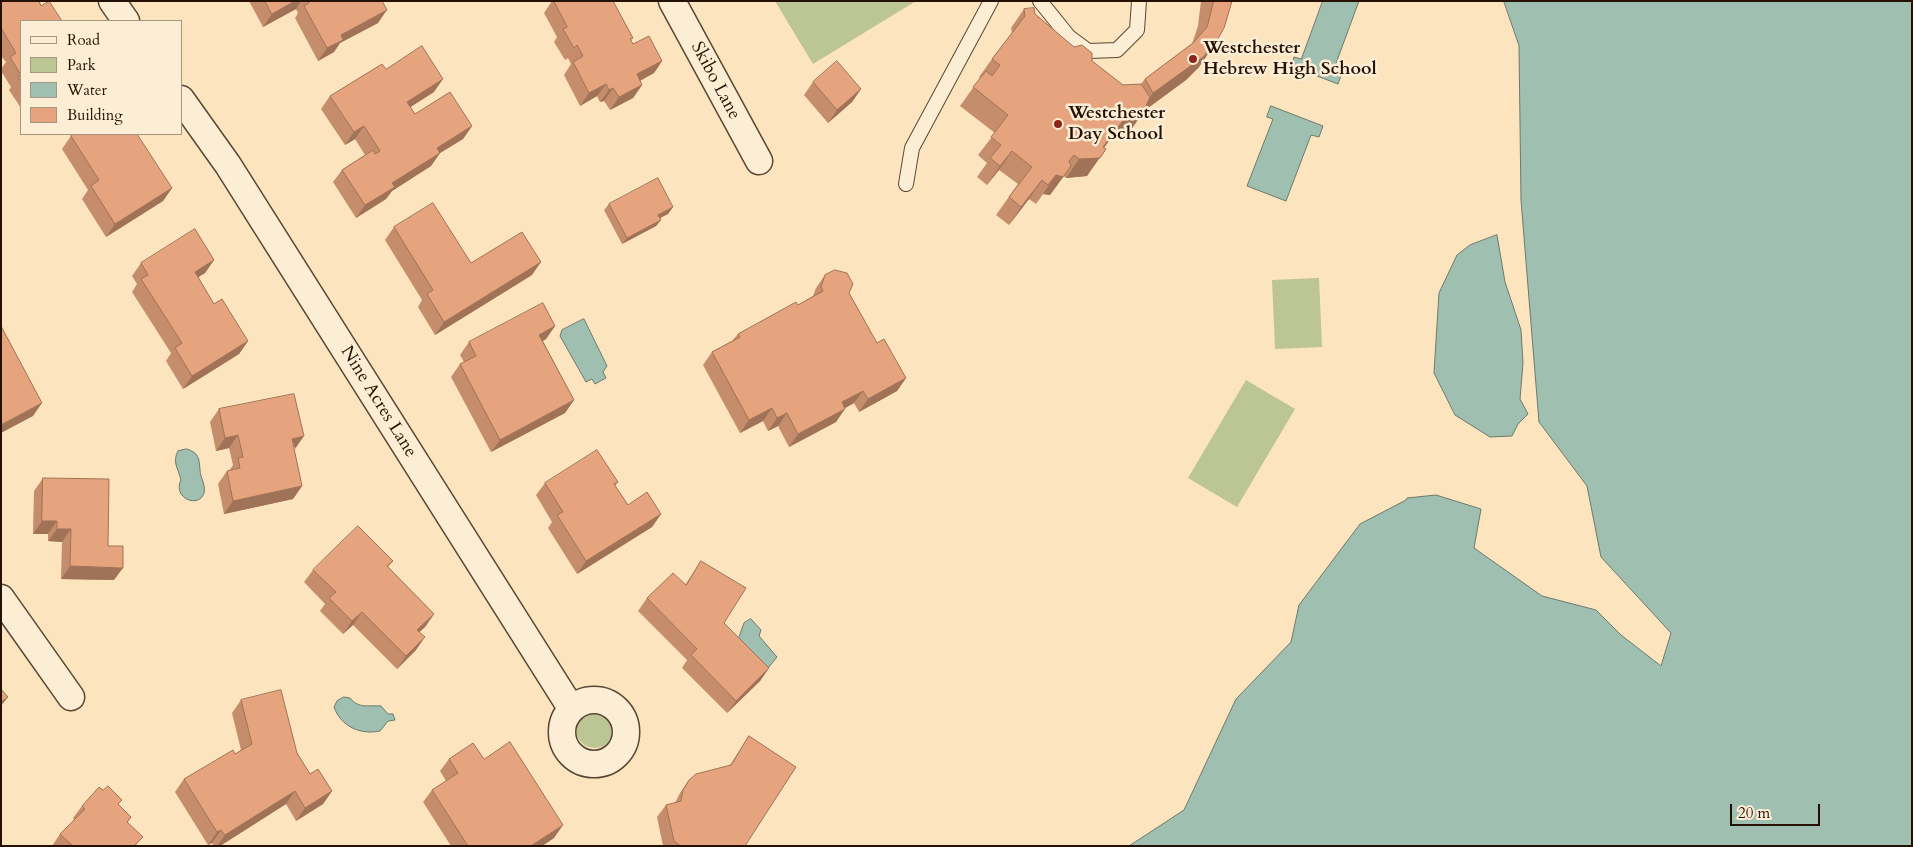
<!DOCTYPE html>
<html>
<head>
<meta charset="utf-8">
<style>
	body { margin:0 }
	#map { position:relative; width:1913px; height:847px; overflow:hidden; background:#fbe4be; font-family:Cardo,serif }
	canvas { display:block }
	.frame { position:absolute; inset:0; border:2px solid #241104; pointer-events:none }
	.legend { position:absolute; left:20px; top:20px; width:162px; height:115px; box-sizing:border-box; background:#fcedd5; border:1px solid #a69581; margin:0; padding:6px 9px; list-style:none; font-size:15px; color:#241104 }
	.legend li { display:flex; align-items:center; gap:10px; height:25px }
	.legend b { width:25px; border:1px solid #a69581 }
	.scale { position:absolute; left:1730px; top:804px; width:90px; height:22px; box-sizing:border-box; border:2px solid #241104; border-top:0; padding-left:6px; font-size:15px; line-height:18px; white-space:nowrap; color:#241104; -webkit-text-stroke:4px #fcedd5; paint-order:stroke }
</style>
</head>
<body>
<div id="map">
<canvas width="1913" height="847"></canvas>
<div class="frame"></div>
<ul class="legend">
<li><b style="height:6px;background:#fcedd5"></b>Road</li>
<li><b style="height:14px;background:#bcc594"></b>Park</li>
<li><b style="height:14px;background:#9fbfb1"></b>Water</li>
<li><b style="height:14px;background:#e5a47d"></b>Building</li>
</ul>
<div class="scale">20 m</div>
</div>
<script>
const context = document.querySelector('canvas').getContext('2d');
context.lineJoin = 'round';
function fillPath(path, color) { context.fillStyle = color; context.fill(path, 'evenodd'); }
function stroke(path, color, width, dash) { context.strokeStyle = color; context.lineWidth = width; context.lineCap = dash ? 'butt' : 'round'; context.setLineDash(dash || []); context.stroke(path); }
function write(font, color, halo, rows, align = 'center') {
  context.font = font + ' Cardo,serif'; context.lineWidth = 5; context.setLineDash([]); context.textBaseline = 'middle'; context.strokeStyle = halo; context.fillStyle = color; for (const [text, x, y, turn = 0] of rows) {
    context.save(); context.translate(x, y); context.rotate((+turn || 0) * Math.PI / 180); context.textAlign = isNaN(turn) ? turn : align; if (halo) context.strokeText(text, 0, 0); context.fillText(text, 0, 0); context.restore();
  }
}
fillPath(new Path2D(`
	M775,1H916L813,64Z
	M1319,278L1322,347L1275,349L1272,280Z
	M1246,380L1295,409L1237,507L1188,478Z
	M576 729a19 19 0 1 1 38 0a19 19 0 1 1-38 0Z`), '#bcc594');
const water = new Path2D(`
	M1323,1H1359L1335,66L1343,70L1338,84L1291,66L1294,57L1301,59Z
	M1504,1H1912V846H1129L1184,810L1236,699L1291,642L1299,605L1360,524L1406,500L1407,498L1436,495L1481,509L1474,548L1542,596L1596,610L1621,635L1661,666L1671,633L1601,557L1587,486L1539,422L1521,200L1519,46Z
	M1271,106L1323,126L1319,137L1311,135L1286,201L1247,186L1273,119L1267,117Z
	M1497,235L1505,282L1521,330L1523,363L1520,399L1528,414L1518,424L1512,436L1490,437L1455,415L1434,373L1439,293L1457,255L1470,245Z
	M584,319L607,366L603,372L606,378L595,384L592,379L586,382L560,336L562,330Z
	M187,449C199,453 199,458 200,470C200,477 206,485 204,493C199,509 172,498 181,480C178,468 172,462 178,451Z
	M751,619L761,630L759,636L777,657L764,673L736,645L744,623Z
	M344,697L350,698C359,709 368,705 381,706L388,714H393L395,720L388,721L380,731C361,735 341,727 334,707L337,701Z`);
fillPath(water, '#9fbfb1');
stroke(water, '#6e796c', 1);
const service = new Path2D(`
	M1040,1L1069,37L1088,51L1117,50L1137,30L1139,1
	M906,184L912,148L991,1`);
const minor = new Path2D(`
	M112,1L126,21
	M672,1L759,161
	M181,99L228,165L571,708
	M1,598L71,697
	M562 732a32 32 0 1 1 64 0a32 32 0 1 1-64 0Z`);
stroke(service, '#5a4632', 16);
stroke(minor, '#5a4632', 29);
stroke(service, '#fcedd5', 14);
stroke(minor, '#fcedd5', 26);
fillPath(new Path2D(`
	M1,1L41,6L21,21V108L9,90L11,87L1,71V69L6,62L1,56Z
	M249,1H382L378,23L340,43L334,52L318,61L295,18L298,13L296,9L263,27Z
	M552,1H613L633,38L631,40L633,44L662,61L654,73L640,81L642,85L633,98L610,110L604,101L600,102L597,96L580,106L564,75L571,64L568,58L565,60L554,42L557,37L544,13Z
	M1201,1H1232L1199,67L1186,80L1144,111L1130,131L1115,133L1104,148L1087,176L1066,178L1064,176L1050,195L1043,194L1036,204L1029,199L1009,225L996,215L1018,184L999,170L987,185L977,177L987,163L978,155L995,133L960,106L980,78L979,77L992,59L1012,33L1011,28L1024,9L1035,14L1074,47L1123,85L1141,84L1145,79L1192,44L1198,26Z
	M386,69L434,92L410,107L415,114L472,126L463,139L440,153L431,166L392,191L386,199L356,218L333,182L342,170L365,155L355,139L345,145L321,109L330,96Z
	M813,82L861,89L852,102L828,123L804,95Z
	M71,136L172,188L163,201L106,237L82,199L88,190L62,149Z
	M609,204L673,207L668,214L660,218L661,220L656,226L622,244L604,210Z
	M394,227L471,263L532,275L435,335L418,307L422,300L385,240Z
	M214,260L205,273L198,277L214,304L248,341L239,354L183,389L166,361L171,353L132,292L137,284L132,276L141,263Z
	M825,275L849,293L877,343L906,378L897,391L859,412L854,403L845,408L836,422L789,447L778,426L768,431L763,421L740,433L703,365L712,352L732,341L738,334L798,305L813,296L816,288Z
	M555,326L546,339L543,341L574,400L565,413L491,452L451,377L460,364L464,362L460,355L469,342Z
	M219,409L294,449L302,486L293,499L224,514L218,484L227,471H229L233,465L229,448L216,451L210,422Z
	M43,478L108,546L114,580L61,579L62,542L48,541V534H33L34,491Z
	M618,482L615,486L628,505L661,514L652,527L577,574L548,528L552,522L536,495L545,483Z
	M393,561L388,567L434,614L425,627L419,632L416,650L397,669L353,625L343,634L320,611L325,604L304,582L313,570Z
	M701,561L724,623L769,668L760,681L727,713L682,668L687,660L638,611L647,598L685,585Z
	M241,700L297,753L310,774L332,791L323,804L296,821L286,804L220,846H214L212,843L208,845L175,792L184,779L235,754L241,750L232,713Z
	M749,736L745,846H663L657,817L666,805L675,803L680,793L689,780L730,765Z
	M449,759H484L554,838L542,846H451L423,802L432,790L446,781L440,771Z
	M119,805L131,817L128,822L137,846H52L60,834L74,820L73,818L82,806Z`), '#c58d6c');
fillPath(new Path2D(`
	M295,1H301L296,9L263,27L272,14Z
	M387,10L378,23L340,43L334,52L318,61L327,48L341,35Z
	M1215,44L1199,67L1186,80L1141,113H1143L1130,131L1115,133L1096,158L1106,149L1087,176L1066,178L1079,159L1103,147L1128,114L1139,113L1153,93Z
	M662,61L654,73L628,87L637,74Z
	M443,79L434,92L398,115L407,102Z
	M606,84L597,96L580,106L589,93Z
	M642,85L633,98L610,110L619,97Z
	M613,88L604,101L600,102L609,90Z
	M861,89L852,102L828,123L837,110Z
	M364,126L355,139L345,145L354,132Z
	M472,126L463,139L440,153L431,166L392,191L386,199L356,218L365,205L392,183L437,148Z
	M1012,151L999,170L987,185L1000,166Z
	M1074,155L1061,173L1071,166L1050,195L1043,194L1036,204L1056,175Z
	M1042,180L1029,199L1009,225L1021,207Z
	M172,188L163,201L106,237L115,224Z
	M673,207L668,214L654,221L658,215Z
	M661,220L656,226L622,244L627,238Z
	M214,260L205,273L186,285L195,272Z
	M541,262L532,275L435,335L444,322Z
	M555,326L546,339L530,348L539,335Z
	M248,341L239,354L183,389L192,376Z
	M906,378L897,391L859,412L868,399Z
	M863,391L854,403L833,415L842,402Z
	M574,400L565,413L491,452L500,440Z
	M42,403L33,416L1,433V425Z
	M772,408L763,421L740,433L749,420Z
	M845,409L836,422L789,447L798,434Z
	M787,413L778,426L768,431L777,418Z
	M238,435L229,448L216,451L225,438Z
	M304,436L295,449L292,439Z
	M302,486L293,499L224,514L233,501Z
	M661,514L652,527L577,574L586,561Z
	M42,521H57L48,534H33Z
	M57,529H71L62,542L48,541Z
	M70,566L123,568L114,580L61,579Z
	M362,612L353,625L343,634L352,621Z
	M434,614L425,627L408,643L417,630Z
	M425,637L416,650L397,669L406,656Z
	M769,668L760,681L727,713L736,701Z
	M8,697L1,706V702Z
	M295,791L286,804L220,846H217L225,835Z
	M332,791L323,804L296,821L305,808Z
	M563,825L554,838L542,846H531Z
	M221,830L212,843L208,845L217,832Z`), '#a07358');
const building = new Path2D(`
	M1,1H39L41,6L49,1L62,21H21V82L18,77L21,75L10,57L16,53L1,28Z
	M265,1H295L272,14Z
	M308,1H382L387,10L341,35L343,40L327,48L304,6L309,3Z
	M554,1H613L633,38L630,39L633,44L649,36L662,61L637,74L642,85L619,97L613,88L609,90L606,84L589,93L573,62L583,56L577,45L574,48L563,29L567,27Z
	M1214,1H1232L1230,8L1224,28L1215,44L1203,57L1153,93L1145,79L1193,43L1207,27Z
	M1034,8L1035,14L1074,47L1082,45L1092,53V61L1123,85L1141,84L1150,97L1143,113L1128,114L1103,147L1106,149L1100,158L1079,159L1074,155L1069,161L1071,166L1063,177L1056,175L1048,185L1042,180L1021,207L1009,197L1032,167L1012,151L1000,166L990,158L1001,145L991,137L1008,115L973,87L986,71L992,76L1000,65L992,59L1025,16L1024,9Z
	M422,46L443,79L407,102L415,114L450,92L472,126L437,148L440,153L392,183L395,187L365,205L342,170L373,150L375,154L380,151L364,126L354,132L330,96L382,64L386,69Z
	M837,61L861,89L837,110L813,82Z
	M74,134H137L172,188L115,224L91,186L99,180L71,136Z
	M658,178L673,207L658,215L661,220L627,238L609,204Z
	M433,203L471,263L522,232L541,262L444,322L427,294L433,290L394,227Z
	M195,229L214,260L195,272L214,304L222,299L248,341L192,376L175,348L182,343L141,279L148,275L141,263Z
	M835,270L847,273L853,284L849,293L877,343L884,339L906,378L868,399L863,391L842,402L845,409L798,434L787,413L777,418L772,408L749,420L712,352L740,337L738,334L796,302L798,305L823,291L821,287L825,275Z
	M543,303L555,326L539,335L574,400L500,440L460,364L476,356L469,342Z
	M1,326L42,403L1,425Z
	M294,394L304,436L292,439L302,486L233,501L227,471L240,468L238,458L243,457L238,435L225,438L219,409Z
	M597,450L618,482L614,484L628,505L647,492L661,514L586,561L557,515L563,512L545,483Z
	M43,478L109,479L108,546H123V568L70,566L71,529H57V521H42Z
	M358,526L393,561L387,566L434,614L417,630L425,637L406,656L362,612L352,621L329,598L336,592L313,570Z
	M701,561L746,588L724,623L769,668L736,701L691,655L697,649L647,598L673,573L686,585Z
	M1,689L8,697L1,702Z
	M281,690L297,753L310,774L318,769L332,791L305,808L295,791L225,835L221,830L217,832L184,779L233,750L235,754L252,744L241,700Z
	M749,736L796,767L745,846H681L674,841L666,805L681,801L683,790L689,780L696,774L731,765Z
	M510,742L563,825L531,846H468L432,790L458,773L449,759L473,743L484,759Z
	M108,786L122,800L118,804L131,817L127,822L143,837L134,846H73L60,834L85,809L82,806L99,787L103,790Z`);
fillPath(building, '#e5a47d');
stroke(building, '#a07358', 1);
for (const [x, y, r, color] of [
	[1193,59,5,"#8f2418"],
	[1058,124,5,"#8f2418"]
]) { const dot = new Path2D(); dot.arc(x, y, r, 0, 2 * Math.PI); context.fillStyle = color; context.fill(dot); stroke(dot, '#fcedd5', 2); }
write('bold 18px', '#241104', '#fcedd5', [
	["Westchester",1203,49],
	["Hebrew High School",1203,70],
	["Westchester",1068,114],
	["Day School",1068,135]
], 'left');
write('18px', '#241104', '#fcedd5', [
	["Skibo Lane",715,81,62],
	["Nine Acres Lane",378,402,58]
]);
</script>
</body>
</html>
